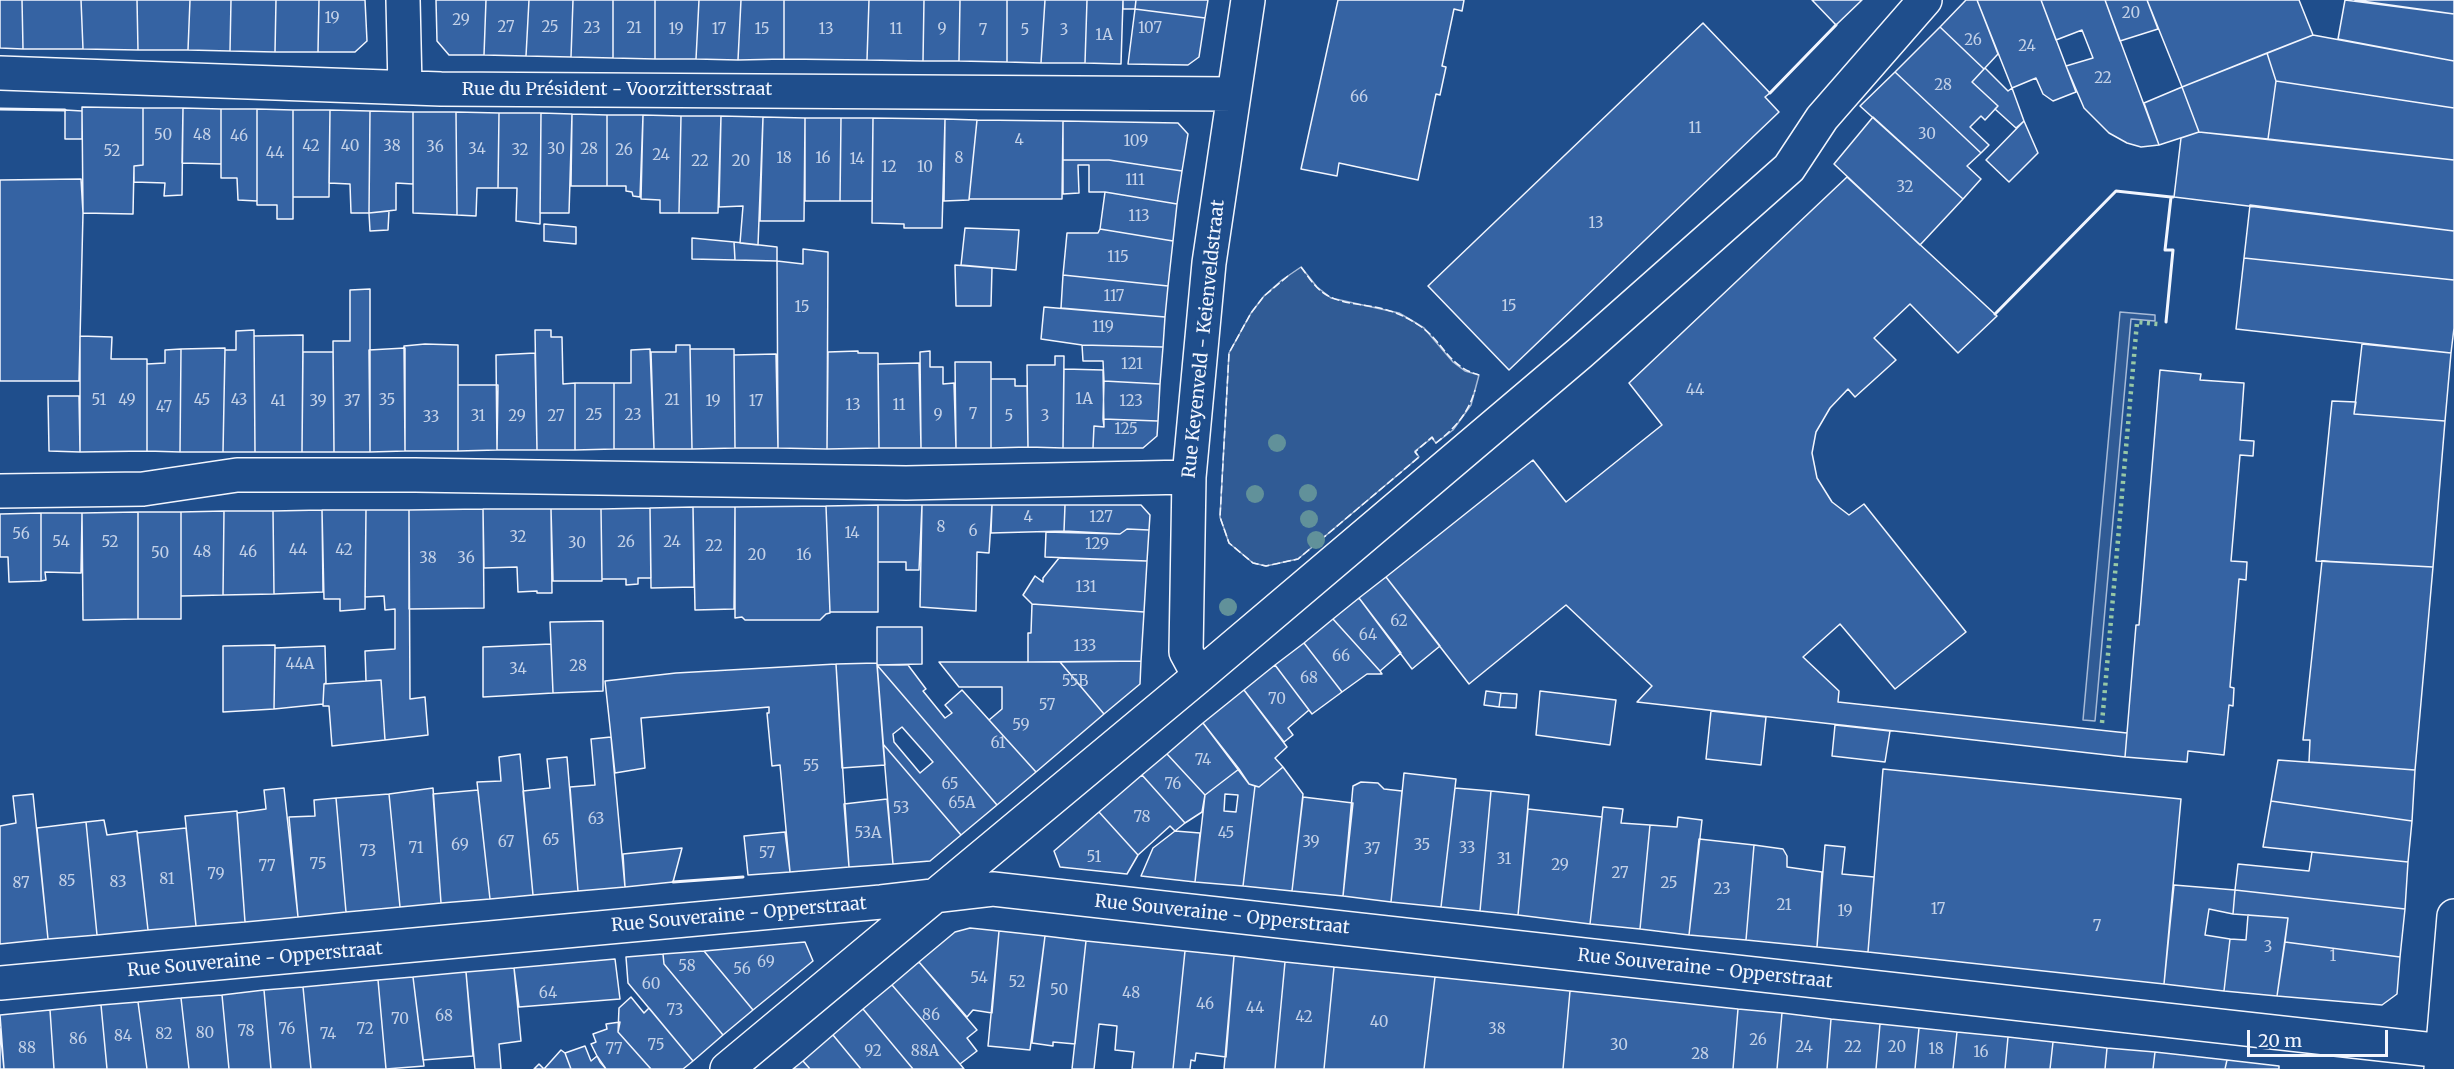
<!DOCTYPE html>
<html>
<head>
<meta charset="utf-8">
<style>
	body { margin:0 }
	#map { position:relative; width:2454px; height:1069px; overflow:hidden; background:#1f4e8c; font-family:Merriweather,serif }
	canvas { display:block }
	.scale { position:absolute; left:2247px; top:1030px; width:141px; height:27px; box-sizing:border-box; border:3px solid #f2f6ff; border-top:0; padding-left:8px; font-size:18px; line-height:21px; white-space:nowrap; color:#f2f6ff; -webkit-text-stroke:4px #1f4e8c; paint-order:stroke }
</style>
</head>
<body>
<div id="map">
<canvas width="2454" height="1069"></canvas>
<div class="scale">20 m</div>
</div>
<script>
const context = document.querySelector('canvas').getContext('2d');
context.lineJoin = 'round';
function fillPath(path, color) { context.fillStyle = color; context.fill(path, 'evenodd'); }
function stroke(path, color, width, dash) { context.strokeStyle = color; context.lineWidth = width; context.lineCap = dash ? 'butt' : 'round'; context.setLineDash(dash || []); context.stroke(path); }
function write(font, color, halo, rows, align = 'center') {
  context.font = font + ' Merriweather,serif'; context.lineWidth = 4.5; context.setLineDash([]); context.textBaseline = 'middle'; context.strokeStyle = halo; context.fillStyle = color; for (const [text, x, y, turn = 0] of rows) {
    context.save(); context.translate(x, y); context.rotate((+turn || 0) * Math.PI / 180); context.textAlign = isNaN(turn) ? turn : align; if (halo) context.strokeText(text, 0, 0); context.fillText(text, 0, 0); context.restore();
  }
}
const built = new Path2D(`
	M1301,267L1317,287L1331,298L1399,313L1411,320L1424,328L1453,362L1465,371L1479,375L1471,405L1453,430L1436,443L1432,438L1415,451L1419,457L1298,559L1266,566L1253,563L1229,543L1220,517L1229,353L1251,313L1264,296L1282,280Z
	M2120,312L2155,315V321L2131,319L2095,721L2083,720Z`);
fillPath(built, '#305b95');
stroke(built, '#a8bbd7', 1.5);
const building = new Path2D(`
	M0,0H22L23,49L0,48Z
	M22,0H81L83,49H23Z
	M81,0H137L138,50L83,49Z
	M137,0H190L188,50H138Z
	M190,0H231L230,51L188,50Z
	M231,0H276L275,52L230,51Z
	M276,0H319L318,52H275Z
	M319,0H365L367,41L355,52H318Z
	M436,0H486L484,55H449L437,41Z
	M486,0H529L526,56L484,55Z
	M529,0H573L571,57L526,56Z
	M573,0H613V58L571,57Z
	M613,0H655V59L613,58Z
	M655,0H699L696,59H655Z
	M699,0H741L738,60L696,59Z
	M741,0H784V59L738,60Z
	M784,0H869L867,60L784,59Z
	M869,0H924L923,61L867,60Z
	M924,0H960L959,61H923Z
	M960,0H1007V62L959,61Z
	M1007,0H1045L1041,63L1007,62Z
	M1045,0H1087L1085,63H1041Z
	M1087,0H1123L1121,64L1085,63Z
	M1123,0H1136L1135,9H1123Z
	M1136,0H1208L1205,18L1135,9Z
	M1338,0H1464L1462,11L1454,9L1442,66L1446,67L1440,95L1436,94L1418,180L1339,163L1337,176L1301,169Z
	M1812,0H1862L1836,25Z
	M1966,0H1977L1998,54L1984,69L1940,27Z
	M1977,0H2041L2076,92L2053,101L2043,94L2036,78L2012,88Z
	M2041,0H2105L2159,145L2141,147L2127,143L2109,133L2084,108L2066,66L2093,58L2082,30L2056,40Z
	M2105,0H2147L2158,29L2120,41Z
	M2147,0H2299L2313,35L2182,87Z
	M2345,0L2454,14V61L2338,39Z
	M2355,0H2454V14Z
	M1135,9L1205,18L1199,57L1188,65L1128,64Z
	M1703,23L1770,93L1765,97L1779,112L1509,370L1428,286Z
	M1940,27L1984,69L1972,82L1998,106L1985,120L1981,116L1970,127L1989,145L1981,153L1895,72Z
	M2313,35L2454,61V108L2276,81L2267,53Z
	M2267,53L2276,81L2268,139L2199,132L2182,87Z
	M1985,68L2008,91L2012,88L2024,121L2016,128L1995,109L1998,106L1972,82Z
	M1895,72L1981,153L1967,166L1981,179L1963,199L1860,106Z
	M2276,81L2454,108V160L2268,139Z
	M2182,87L2199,132L2159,145L2144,103Z
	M82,107L143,108V165L134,166L133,214L83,213Z
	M143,108H183L182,195L164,196L165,183L134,182V166L143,165Z
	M183,108L221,109V164L182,163Z
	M221,109H257V201L238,200L237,178H221Z
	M257,109L293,110V219H277V205H257Z
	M65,110L82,111V139H65Z
	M293,110H330L329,197H293Z
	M330,110L370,111L369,213H351L350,184L329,183Z
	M370,111L413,112V184L396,183V210L369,213Z
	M413,112H456L457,215L413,213Z
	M456,112L499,113L498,188H477L476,216L457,215Z
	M499,113H541L540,224L516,221L517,188H498Z
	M541,113L572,114L569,213H540Z
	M572,114L607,115V186H571Z
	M607,115H643L640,197L633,196L632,192L626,191V186H607Z
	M643,115L681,116L679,213H660V200L641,199Z
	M681,116H721L718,213H679Z
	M721,116L763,117L758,245L740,243L743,206L719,207Z
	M763,117L805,118L804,221H760Z
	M1873,117L1963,199L1920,245L1834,164Z
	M805,118H841L840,201H805Z
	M841,118H873L872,201H840Z
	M873,118L945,119L942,228H904V224L872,223Z
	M945,119L977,120L969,200L944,201Z
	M977,120L1063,121L1062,199H969Z
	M1063,121L1178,123L1188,134L1182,171L1109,160H1063Z
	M2024,121L2038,153L2009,182L1986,160Z
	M2199,132L2454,160V231L2174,197L2181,138Z
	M1063,160H1109L1182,171L1177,204L1105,192H1089V165H1078L1079,193L1063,194Z
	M1847,177L1997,316L1958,353L1910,304L1874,338L1896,360L1855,397L1848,389L1830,408L1816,432L1812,453L1817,478L1832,502L1849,515L1864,504L1966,632L1895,689L1840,624L1803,657L1839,691L1838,702L2127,733L2125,757L1637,702L1652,686L1566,605L1469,684L1386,577L1533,460L1566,502L1662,425L1629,383Z
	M81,179L83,213L79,381H0V180Z
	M1105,192L1177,204L1173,241L1100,229Z
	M2250,205L2454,231V280L2244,258Z
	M389,211L388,230L370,231L369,213Z
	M544,224L576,227V244L544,241Z
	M965,228L1019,230L1016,270L961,265Z
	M1100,229L1173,241L1168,286L1063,275L1067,233H1098Z
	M692,238L734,242L735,260L692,259Z
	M734,242L777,247V261L735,260Z
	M803,249L828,252L827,449L778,448L777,261L803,264Z
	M2244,258L2454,280V328L2451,353L2236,329Z
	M955,265L992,268L991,306H956Z
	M1063,275L1168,286L1165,317L1061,308Z
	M370,289V452H334L333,341H350V290Z
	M1044,307L1165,317L1163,347L1082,345L1041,339Z
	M254,330L255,452H223L225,350H236V331Z
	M535,330H551V337H562L563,384L575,383V450H537Z
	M303,335L302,452H255L254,336Z
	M80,336L112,337L111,359H147V451L80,452Z
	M425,344L458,345V451H405L404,346Z
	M2362,344L2451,353L2445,421L2354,414Z
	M676,345H690L692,449H654L651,352H676Z
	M1082,345L1163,347L1160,384L1104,381L1103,361H1083Z
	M225,348L223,452H180L181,349Z
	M405,348V451L370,452L369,350Z
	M181,349L180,452L147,451V364L165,363V350Z
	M650,349L654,449H614V383H631V350Z
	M690,349H734L735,448L692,449Z
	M858,351V353H878L879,448L827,449L828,352Z
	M930,351V367H943V384L954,383L956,448H921L920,352Z
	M303,352H333L334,452H302Z
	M535,353L537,450H497L496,355Z
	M776,354L778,448H735L734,355Z
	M1055,356H1064L1063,448L1028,447L1027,365H1055Z
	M955,362H991V448H956Z
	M919,363L921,448H879L878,364Z
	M1064,369L1103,370L1104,427L1094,426L1093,448H1063Z
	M2160,370L2201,374L2200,380L2244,383L2240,440L2254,441L2253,456L2240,455L2231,561L2247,562L2246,580L2239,579L2230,687L2234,688L2233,706L2229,705L2224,755L2188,751L2187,762L2125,757L2136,625H2139Z
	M991,379H1015V386H1027L1028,447L991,448Z
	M1104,381L1160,384L1158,421L1103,419Z
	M575,383H614V449L575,450Z
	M458,385H498L497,450L458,451Z
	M48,396H79L80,452L49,451Z
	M2332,401L2356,402L2354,414L2445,421L2433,567L2316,561Z
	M1103,419L1158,421L1157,436L1143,448H1093L1094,426L1104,427Z
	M878,505H922L919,570H906V562H878Z
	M878,505V612H830L826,506Z
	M922,505H992L989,553L977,552L976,611L920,607Z
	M992,505H1065L1064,531L991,533Z
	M1065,505H1141L1150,515L1149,530L1127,529L1120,534L1064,531Z
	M826,506L830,613L826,614L820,620H745L742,617L735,618V507Z
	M693,507H735L734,609L695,610Z
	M693,507L694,587L651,588L650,508Z
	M650,508L651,578H638V584L626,585V579H602L601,509Z
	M483,509H551L552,593H537V591L518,592L517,567L484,568Z
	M483,509L484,608L409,609V510Z
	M551,509H601L602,581H553Z
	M322,510H366L365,609L340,611V599H324Z
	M322,510L323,592L274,594L273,511Z
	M366,510H409L410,699L425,697L428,735L385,740L381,680L366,681L365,651L395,649V609L385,610L384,596L365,597Z
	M224,511L223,595L181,596V512Z
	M224,511H273L274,594L223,595Z
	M138,512H181V619H138Z
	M138,512V619L83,620L82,513Z
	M41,513H82L81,573L45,572L46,580L41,581Z
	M41,513V581L9,582L8,557H0V514Z
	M1127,529L1149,530L1147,561L1045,557L1046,532L1120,534Z
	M1059,558L1147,561L1144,612L1032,604L1023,595L1035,576L1043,582V578Z
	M2322,561L2433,567L2415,770L2309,762L2310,740H2303Z
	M1386,577L1440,646L1412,669L1359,598Z
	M1359,598L1401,653L1380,671L1333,619Z
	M1032,604L1144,612L1141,661L1028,662V633H1031Z
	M1333,619L1380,671L1382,674H1367L1342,692L1304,643Z
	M603,621V691L553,693L550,622Z
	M877,627H922V664L877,665Z
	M1304,643L1342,692L1312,714L1275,665Z
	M551,644L553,693L483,697V647Z
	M275,645L274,709L223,712V646Z
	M325,646L326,683L324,684L323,704L274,709L275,648Z
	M1141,661L1140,684L1104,714L1060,662Z
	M939,662H1060L1104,714L1036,772L989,720L1002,709V687H959Z
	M877,663L885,765L842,768L836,664Z
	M836,664L849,867L790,872L780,765L772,766L767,713H769V707L641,718L645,768L615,773L605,681L676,673Z
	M877,665L997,805L961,835L883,744ZM902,727L933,762L920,773L894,742L893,734Z
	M877,665H908L926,689L923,691L945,718L952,713L945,705L962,690L1036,772L997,805Z
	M1275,665L1309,710L1288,728L1293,735L1284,742L1244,690Z
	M381,680L385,740L332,746L329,706H323V704L324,684Z
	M1244,690L1287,747L1275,758L1283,767L1259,787L1249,784L1203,723Z
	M1486,691L1501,693L1499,707L1484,705Z
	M1540,691L1616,700L1610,745L1536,735Z
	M1501,693L1517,694L1516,708L1499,707Z
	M1711,711L1766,717L1761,765L1706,759Z
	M1203,723L1239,769L1205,795L1167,754Z
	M1835,725L1890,731L1885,762L1832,756Z
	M611,737L625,887L578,891L570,787L595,785L591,739Z
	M883,744L961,835L930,861L893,864Z
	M520,754L533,895L490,899L477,782L501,781L499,757Z
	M1167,754L1205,795L1202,812L1185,823L1142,775Z
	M567,757L578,891L533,895L523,791L550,788L547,759Z
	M2278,760L2415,770L2412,821L2271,801Z
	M1283,767L1303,794L1292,891L1243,886L1255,786L1259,787Z
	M1239,769L1249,784L1255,786L1243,886L1195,882L1205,795ZM1225,794L1238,795L1236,812L1224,811Z
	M1883,769L2181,799L2164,984L1868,952Z
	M1404,773L1456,779L1441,907L1391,902Z
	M1142,775L1185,823L1175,831L1170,826L1138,855L1099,812Z
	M1361,782L1378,783L1384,789L1402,791L1391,902L1343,896L1353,786Z
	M284,788L298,917L245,922L237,813L266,809L264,790Z
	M433,788L441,903L400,907L389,794Z
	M1455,788L1491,791L1480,911L1441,907Z
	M478,790L490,899L441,903L433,794Z
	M1491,791L1529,795L1518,915L1480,911Z
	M33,794L48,939L0,944V826L16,823L13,796Z
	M389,794L400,907L346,912L336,798Z
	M1303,797L1353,803L1343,896L1292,891Z
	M336,798L346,912L298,917L289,817L315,816L314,800Z
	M887,799L893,864L849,867L844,804Z
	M2271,801L2412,821L2408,862L2263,847Z
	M1603,807L1623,809L1621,823L1650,825L1640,929L1590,924Z
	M1528,809L1602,817L1590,924L1518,915Z
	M237,811L245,922L196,926L185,816Z
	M1099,812L1138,855L1127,874L1060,867L1054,851Z
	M1678,817L1702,820L1689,935L1640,929L1650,825L1677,827Z
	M104,820L107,835L137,831L148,930L97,935L86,822Z
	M86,822L97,935L48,939L37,828Z
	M186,828L196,926L148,930L137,833Z
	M1175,831L1200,833L1195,882L1141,876L1153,848Z
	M785,832L790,872L748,875L744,836Z
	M1699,839L1754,845L1746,940L1689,935Z
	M1754,845L1783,849L1787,856V867L1822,872L1817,947L1746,940Z
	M1825,845L1845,847L1842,874L1874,877L1868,952L1817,947Z
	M682,848L673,882L625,887L623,854Z
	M2312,852L2408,862L2405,909L2235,890L2238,864L2309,871Z
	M2174,885L2235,890L2233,914L2209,909L2205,935L2230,939L2224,991L2164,984Z
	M2235,890L2405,909L2400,957L2285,942L2288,918L2233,914Z
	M2248,915L2288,918L2277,996L2224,991L2230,939L2246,940Z
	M970,928L999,931L992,1013L973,1010L967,1017L919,962L955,932Z
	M999,931L1045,936L1030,1050L988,1046Z
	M1045,936L1086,941L1075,1044L1053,1042V1046L1032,1043Z
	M1086,941L1185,951L1173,1069H1132L1134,1052L1115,1050L1117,1026L1099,1024L1094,1069H1072Z
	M805,942L813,961L753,1010L704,951Z
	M2285,942L2400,957L2397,994L2382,1005L2277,996Z
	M704,951L753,1010L723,1035L664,964L663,954Z
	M1185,951L1234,956L1226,1057L1196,1053L1195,1061L1191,1060L1190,1069H1173Z
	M663,954L664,964L723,1035L693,1061L628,983L626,957Z
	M1234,956L1285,962L1275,1069H1224Z
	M615,959L620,999L519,1007L514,968Z
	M919,962L977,1030L967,1038L977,1051L960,1064L892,985Z
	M1285,962L1334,967L1324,1069H1275Z
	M1334,967L1435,977L1424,1069H1324Z
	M514,968L521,1041L499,1044L501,1069H475L466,972Z
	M466,972L473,1056L423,1060L413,977Z
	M413,977L424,1066L386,1069L378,980Z
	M1435,977L1570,991L1563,1069H1424Z
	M378,980L386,1069H311L303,987Z
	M892,985L960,1064L964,1069H913L863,1009Z
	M303,987L311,1069H271L264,990Z
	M264,990L271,1069H229L222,995Z
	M1570,991L1738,1009L1733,1069H1563Z
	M222,995L229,1069H189L181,998Z
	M631,997L644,1013L649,1008L693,1061L683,1069H651L618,1032L619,1008Z
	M181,998L189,1069H147L138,1002Z
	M138,1002L147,1069H107L101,1005Z
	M101,1005L107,1069H54L50,1010Z
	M863,1009L913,1069H861L833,1035Z
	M1738,1009L1782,1013L1777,1069H1733Z
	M50,1010L54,1069H4L0,1015Z
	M1782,1013L1831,1019L1827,1069H1777Z
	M1831,1019L1880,1024L1876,1069H1827Z
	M620,1022L618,1032L651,1069H606L600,1062L591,1044L596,1042L593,1034L607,1029L606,1024Z
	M1880,1024L1919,1028L1915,1069H1876Z
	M1919,1028L1957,1032L1953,1069H1915Z
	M0,1029L4,1069H0Z
	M1957,1032L2008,1037L2005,1069H1953Z
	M833,1035L861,1069H810L803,1061Z
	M2008,1037L2053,1042L2050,1069H2005Z
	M2053,1042L2107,1048L2105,1069H2050Z
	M585,1046L591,1061L597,1056L606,1069H571L565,1053Z
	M2107,1048L2155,1052L2153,1069H2105Z
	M561,1050L565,1053L571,1069H534L539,1064L544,1069Z
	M2155,1052L2227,1060L2225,1069H2153Z
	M2227,1060L2279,1066V1069H2225Z
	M803,1061L810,1069H793Z`);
fillPath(building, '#3563a3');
stroke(building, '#f2f6ff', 1.5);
const street = new Path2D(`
	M403,0L405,87
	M0,73L441,89L1234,94
	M0,491L143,489L237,475H415L906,483L1189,477
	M1199,676L1186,652L1189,477L1209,263L1248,0
	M0,983L881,902L993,889L2443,1051
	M727,1069L1199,676L1580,353L1789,168L1822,118L1925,0
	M2441,1069L2454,916`);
stroke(street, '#f2f6ff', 36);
stroke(street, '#1f4e8c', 33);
stroke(new Path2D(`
	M2102,723L2137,322L2158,324`), '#97c8a6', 4.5, [3, 4.5]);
stroke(new Path2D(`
	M1301,267C1308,276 1315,288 1325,294C1339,303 1358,304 1374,307C1392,310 1405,316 1420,326C1444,342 1447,366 1479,375
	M1288,276L1264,296L1251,313L1229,353L1220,517L1229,543L1253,563L1266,566L1298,559L1419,457L1415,452L1432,437L1436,443C1455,428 1468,414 1475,390`), '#f2f6ff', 1.5, [8, 3]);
stroke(new Path2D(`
	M1770,93L1836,25
	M0,109L65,110
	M1995,314L2116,191L2171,197
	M2166,322L2173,250H2165L2171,197H2173
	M673,882L743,877`), '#f2f6ff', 3);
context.fillStyle = '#61919a';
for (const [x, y] of [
	[1277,443],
	[1308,493],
	[1255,494],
	[1309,519],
	[1316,540],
	[1228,607]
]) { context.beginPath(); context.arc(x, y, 9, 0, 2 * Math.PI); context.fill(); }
write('15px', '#c3d1e8', null, [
	["20",2131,14],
	["19",332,19],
	["29",461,21],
	["27",506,28],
	["25",550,28],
	["23",592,29],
	["21",634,29],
	["107",1150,29],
	["19",676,30],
	["17",719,30],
	["15",762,30],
	["13",826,30],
	["11",896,30],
	["9",942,30],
	["7",983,31],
	["5",1025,31],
	["3",1064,31],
	["1A",1104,36],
	["26",1973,41],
	["24",2027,47],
	["22",2103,79],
	["28",1943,86],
	["66",1359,98],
	["11",1695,129],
	["30",1927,135],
	["50",163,136],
	["48",202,136],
	["46",239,137],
	["4",1019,141],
	["109",1136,142],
	["42",311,147],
	["40",350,147],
	["38",392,147],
	["36",435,148],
	["34",477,150],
	["30",556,150],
	["28",589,150],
	["32",520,151],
	["26",624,151],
	["52",112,152],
	["44",275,154],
	["24",661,156],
	["18",784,159],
	["16",823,159],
	["8",959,159],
	["14",857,160],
	["22",700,162],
	["20",741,162],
	["12",889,168],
	["10",925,168],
	["111",1135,181],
	["32",1905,188],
	["113",1139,217],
	["13",1596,224],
	["115",1118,258],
	["117",1114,297],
	["15",1509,307],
	["15",802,308],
	["119",1103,328],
	["121",1132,365],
	["44",1695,391],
	["1A",1084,400],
	["51",99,401],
	["49",127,401],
	["45",202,401],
	["43",239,401],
	["35",387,401],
	["21",672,401],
	["41",278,402],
	["39",318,402],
	["37",352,402],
	["19",713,402],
	["17",756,402],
	["123",1131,402],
	["13",853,406],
	["11",899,406],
	["47",164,408],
	["7",973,415],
	["25",594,416],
	["23",633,416],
	["9",938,416],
	["31",478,417],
	["29",517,417],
	["27",556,417],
	["5",1009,417],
	["3",1045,417],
	["33",431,418],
	["125",1126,430],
	["4",1028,518],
	["127",1101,518],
	["8",941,528],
	["6",973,532],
	["14",852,534],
	["56",21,535],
	["32",518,538],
	["54",61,543],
	["52",110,543],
	["26",626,543],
	["24",672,543],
	["30",577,544],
	["129",1097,545],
	["22",714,547],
	["44",298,551],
	["42",344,551],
	["48",202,553],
	["46",248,553],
	["50",160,554],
	["20",757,556],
	["16",804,556],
	["38",428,559],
	["36",466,559],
	["131",1086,588],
	["62",1399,622],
	["64",1368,636],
	["133",1085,647],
	["66",1341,657],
	["44A",300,665],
	["28",578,667],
	["34",518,670],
	["68",1309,679],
	["55B",1075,682],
	["70",1277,700],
	["57",1047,706],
	["59",1021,726],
	["61",998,744],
	["74",1203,761],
	["55",811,767],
	["65",950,785],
	["76",1173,785],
	["65A",962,804],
	["53",901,809],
	["78",1142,818],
	["63",596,820],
	["53A",868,834],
	["45",1226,834],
	["65",551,841],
	["67",506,843],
	["39",1311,843],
	["69",460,846],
	["35",1422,846],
	["71",416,849],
	["33",1467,849],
	["37",1372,850],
	["73",368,852],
	["57",767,854],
	["51",1094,858],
	["31",1504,860],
	["75",318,865],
	["29",1560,866],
	["77",267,867],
	["27",1620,874],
	["79",216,875],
	["81",167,880],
	["85",67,882],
	["83",118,883],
	["87",21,884],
	["25",1669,884],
	["23",1722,890],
	["21",1784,906],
	["17",1938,910],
	["19",1845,912],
	["7",2097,927],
	["3",2268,948],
	["1",2333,957],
	["69",766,963],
	["58",687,967],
	["56",742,970],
	["54",979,979],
	["52",1017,983],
	["60",651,985],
	["50",1059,991],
	["64",548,994],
	["48",1131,994],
	["46",1205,1005],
	["44",1255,1009],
	["73",675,1011],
	["86",931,1016],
	["68",444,1017],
	["42",1304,1018],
	["70",400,1020],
	["40",1379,1023],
	["76",287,1030],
	["72",365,1030],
	["38",1497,1030],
	["78",246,1032],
	["80",205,1034],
	["82",164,1035],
	["74",328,1035],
	["84",123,1037],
	["86",78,1040],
	["26",1758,1041],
	["75",656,1046],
	["30",1619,1046],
	["24",1804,1048],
	["22",1853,1048],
	["20",1897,1048],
	["88",27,1049],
	["77",614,1050],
	["18",1936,1050],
	["92",873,1052],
	["88A",925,1052],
	["16",1981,1053],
	["28",1700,1055]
]);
write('18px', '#f2f6ff', '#1f4e8c', [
	["Rue du Président - Voorzittersstraat",617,90],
	["Rue Keyenveld - Keienveldstraat",1204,339,-84],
	["Rue Souveraine - Opperstraat",739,915,-5],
	["Rue Souveraine - Opperstraat",1222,915,6],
	["Rue Souveraine - Opperstraat",255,960,-5],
	["Rue Souveraine - Opperstraat",1705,969,6]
]);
</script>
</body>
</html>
